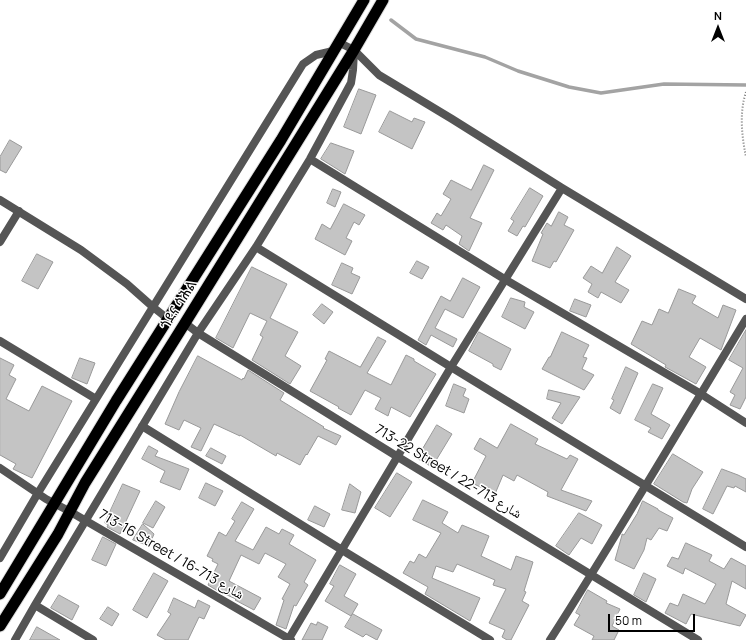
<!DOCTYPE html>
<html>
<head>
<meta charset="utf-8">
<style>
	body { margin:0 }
	#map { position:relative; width:746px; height:640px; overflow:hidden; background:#fff; font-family:Manrope,sans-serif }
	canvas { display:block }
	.north { position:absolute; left:698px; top:8px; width:40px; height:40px; -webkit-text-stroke:3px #fff; paint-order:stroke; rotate:0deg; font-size:11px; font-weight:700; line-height:16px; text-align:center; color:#000 }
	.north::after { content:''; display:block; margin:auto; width:14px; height:18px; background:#000; clip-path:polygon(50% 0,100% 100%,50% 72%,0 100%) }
	.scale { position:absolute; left:608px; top:614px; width:87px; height:18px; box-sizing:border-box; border:2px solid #000; border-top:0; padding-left:5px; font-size:12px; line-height:14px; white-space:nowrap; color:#000; -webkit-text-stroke:3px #fff; paint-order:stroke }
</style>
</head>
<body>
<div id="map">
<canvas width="746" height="640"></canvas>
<div class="north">N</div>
<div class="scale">50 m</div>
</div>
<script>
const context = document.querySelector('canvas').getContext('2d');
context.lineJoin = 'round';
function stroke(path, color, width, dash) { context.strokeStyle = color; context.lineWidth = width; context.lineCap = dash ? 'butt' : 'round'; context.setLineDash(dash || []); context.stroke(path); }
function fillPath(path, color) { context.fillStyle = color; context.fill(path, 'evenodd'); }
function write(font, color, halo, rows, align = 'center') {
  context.font = font + ' Manrope,"Noto Naskh Arabic","Noto Sans Ethiopic",sans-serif'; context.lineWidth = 3; context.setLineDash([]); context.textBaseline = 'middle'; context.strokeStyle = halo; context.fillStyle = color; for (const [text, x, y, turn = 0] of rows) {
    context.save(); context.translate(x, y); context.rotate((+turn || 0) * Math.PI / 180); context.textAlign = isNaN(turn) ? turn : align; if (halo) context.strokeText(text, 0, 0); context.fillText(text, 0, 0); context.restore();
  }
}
stroke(new Path2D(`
	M391,20L416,39L485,57L518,71L569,87L601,93L664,84L746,85`), '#a3a3a3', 3.5);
const building = new Path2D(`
	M359,89L376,95L361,134L344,127Z
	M390,111L412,122L414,118L425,122L412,149L379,132Z
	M10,140L22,147L6,173L0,170V157Z
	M331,143L354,151L345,174L321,159Z
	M484,165L494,170L470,218L482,223L469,251L459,244L462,236L446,225L443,230L431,223L437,213L441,216L451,199L443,194L451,180L471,190Z
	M530,188L543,196L525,227L523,226L517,236L508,231L514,221L511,219Z
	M333,189L341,192L335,207L327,203Z
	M344,204L365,215L359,225L354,222L346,238L352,241L345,255L315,239L322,224L330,229Z
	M559,212L568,217L564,225L574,230L556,262L554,261L550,268L532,261L543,234L541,233L547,223L551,226Z
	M617,247L631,256L615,282L629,290L621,303L601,292L598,298L588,292L592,284L583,278L591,266L602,273Z
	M37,254L53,262L38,289L22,281Z
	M417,261L429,267L422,279L410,273Z
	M342,263L353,268L351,273L360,277L352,294L332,285Z
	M252,267L287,284L270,318L298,332L285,356L301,366L290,384L252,360L263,337L260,335L267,321L250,313L233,348L216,338Z
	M463,278L480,287L463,318L445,309L435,328L457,339L453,347L431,335L426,345L418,340L441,296L450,301Z
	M679,289L696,296L692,303L718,318L723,305L736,310L721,350L700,338L689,357L706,367L696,384L665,367L666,365L631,344L642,321L652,325L659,309L668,313Z
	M511,298L525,302L524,307L534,312L525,329L502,317Z
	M575,299L591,305L586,317L570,311Z
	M322,304L333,312L324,324L313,315Z
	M746,330V397L740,409L730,405L735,395L730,392L743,368L729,360Z
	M479,332L511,349L501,370L493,366V364L469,351Z
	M562,332L589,345L583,357L587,358L582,369L594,375L584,390L542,369L549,357H550Z
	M378,337L386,341L367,373L391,385L406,355L414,359V361L436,374L410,417L391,407L388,416L375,409L381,398L365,390L351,415L338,408L339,407L310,391L327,360L325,359L329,351L360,367Z
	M198,356L242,380L243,378L244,379L248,370L284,393L280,400L324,427L323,428L341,436L336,445L318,436L307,455L306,454L300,465L277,453L276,456L240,435V436L214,424L201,451L191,447L201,428L184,420L179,430L165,424L179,392Z
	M0,358L14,365L9,375L16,379L6,399L29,411L42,386L72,401L32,478L13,469L16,464L0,455Z
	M80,358L95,363L87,384L72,378Z
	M626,367L638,373L620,414L610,408L614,400L612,399Z
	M454,384L466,389L463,396L469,399L464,413L446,406Z
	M653,384L663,388L651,414L670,425L662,439L648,432L651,428L635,420Z
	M549,390L580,397L562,424L552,418L561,403L547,399Z
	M511,424L538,439L535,444L567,459L570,455L578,459L561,490L592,501L586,511L547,496L548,492L517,475L514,481L503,475L495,494L472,483L486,456L474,449L480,438L497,448Z
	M437,425L452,434L432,467L413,456L418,447L422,449Z
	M149,446L158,451L155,456L189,469L180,490L160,482L165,471L142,459Z
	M211,448L226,456L222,464L206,456Z
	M673,454L703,472L692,489L687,503L683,502L654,484Z
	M722,469L738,475L746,479V492L735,486L734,488L727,486L713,514L703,509Z
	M397,473L412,482L390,517L375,508Z
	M206,483L223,491L215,506L199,498Z
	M123,484L140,491L120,534L107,527L108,525L105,523Z
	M350,484L361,492L355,513L342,510Z
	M423,500L448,512L442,523L458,533L462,525L489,536L481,556L511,570L516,556L533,562L524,591L526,592L522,601L529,605L511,640H507L502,637L505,630L489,623L506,589L493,585L495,580L457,564L453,572L436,566L432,578L480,598L470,621L425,594L428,587L403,573L410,561L414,563L419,554L426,558L441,533L413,520Z
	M156,501L165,507L153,528L143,523Z
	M643,501L658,509V510L673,518L667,531L659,528L651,540L647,538L644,550L634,569L615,560L622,535V534L624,535L637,514Z
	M242,502L254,509L235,541L253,550L266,527L279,534L282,529L294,535L289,544L316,560L304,582L308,585L296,606L294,605L286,629L276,625L284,600L282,599L290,584L278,577L286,564L265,553L259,564L241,555L229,581L261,598L254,610L235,600L236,599L218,591L208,585L218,564L212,561L213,559L207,556L219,532L226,536L235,521L232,519Z
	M315,506L330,514L324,527L308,520Z
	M579,513L602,525L592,544L581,538L569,555L556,546Z
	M143,524L154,534L149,546L133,540Z
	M103,537L116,544L106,566L92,560Z
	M686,543L712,555L709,561L724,569L731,558L746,566V589L732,581L726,604L746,615L740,626L691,614L686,624L665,613L670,603L678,606L683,594L705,604L716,584L685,568L683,574L667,566L672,557L678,559Z
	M340,565L356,574L344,596L358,604L351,616L325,601L334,586L330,584Z
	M154,573L168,581L147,618L133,610Z
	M644,573L656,579L646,602L634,595Z
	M588,590L607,601L606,603L620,609L612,626L619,630L614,640H592L594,636L574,625L580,615L576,613Z
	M59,595L79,606L72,620L51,608Z
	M174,598L195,608L198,600L210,606L204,619L199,617L188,640H166L157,635L171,614L168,612Z
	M108,607L119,614L112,626L100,619Z
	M353,614L382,630L377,640L366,634L363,637L345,627Z
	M318,622L328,627L322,640H302L311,623L316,625Z
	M37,627L60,640H30Z`);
fillPath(building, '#c4c4c4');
stroke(building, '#999', 1);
const trunk = new Path2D(`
	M0,594L116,401L281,140L364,0
	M0,626L58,534L85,483L185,323L354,50L383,0`);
stroke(trunk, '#dbdbdb', 13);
stroke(new Path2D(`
	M746,92C739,113 742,137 746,157`), '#777', 2, [1, 2]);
stroke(new Path2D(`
	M338,42L354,50L379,75L452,119L562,188L746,299
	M310,159L506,280L701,394L746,423
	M0,200L81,250L127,284L153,307L168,319
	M0,242L19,211
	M256,247L451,367L746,547
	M185,323L198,333L398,457L698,640
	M0,341L96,399
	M142,426L342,550L490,640
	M0,468L46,499L69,511L291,640
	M0,558L38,493L303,64L316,55L333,51
	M35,605L93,640
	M15,640L35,605L198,333L256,247L310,159L351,83L353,70L354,51
	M288,640L451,367L562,188
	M550,640C618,534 681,426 746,319`), '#555', 8);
stroke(trunk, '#000', 11);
write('14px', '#000', '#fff', [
	["ጎደና ሳሕል",179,305,-58],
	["713-22 Street / شارع 713-22",448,472,31],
	["713-16 Street / شارع 713-16",171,555,30]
]);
</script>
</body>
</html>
